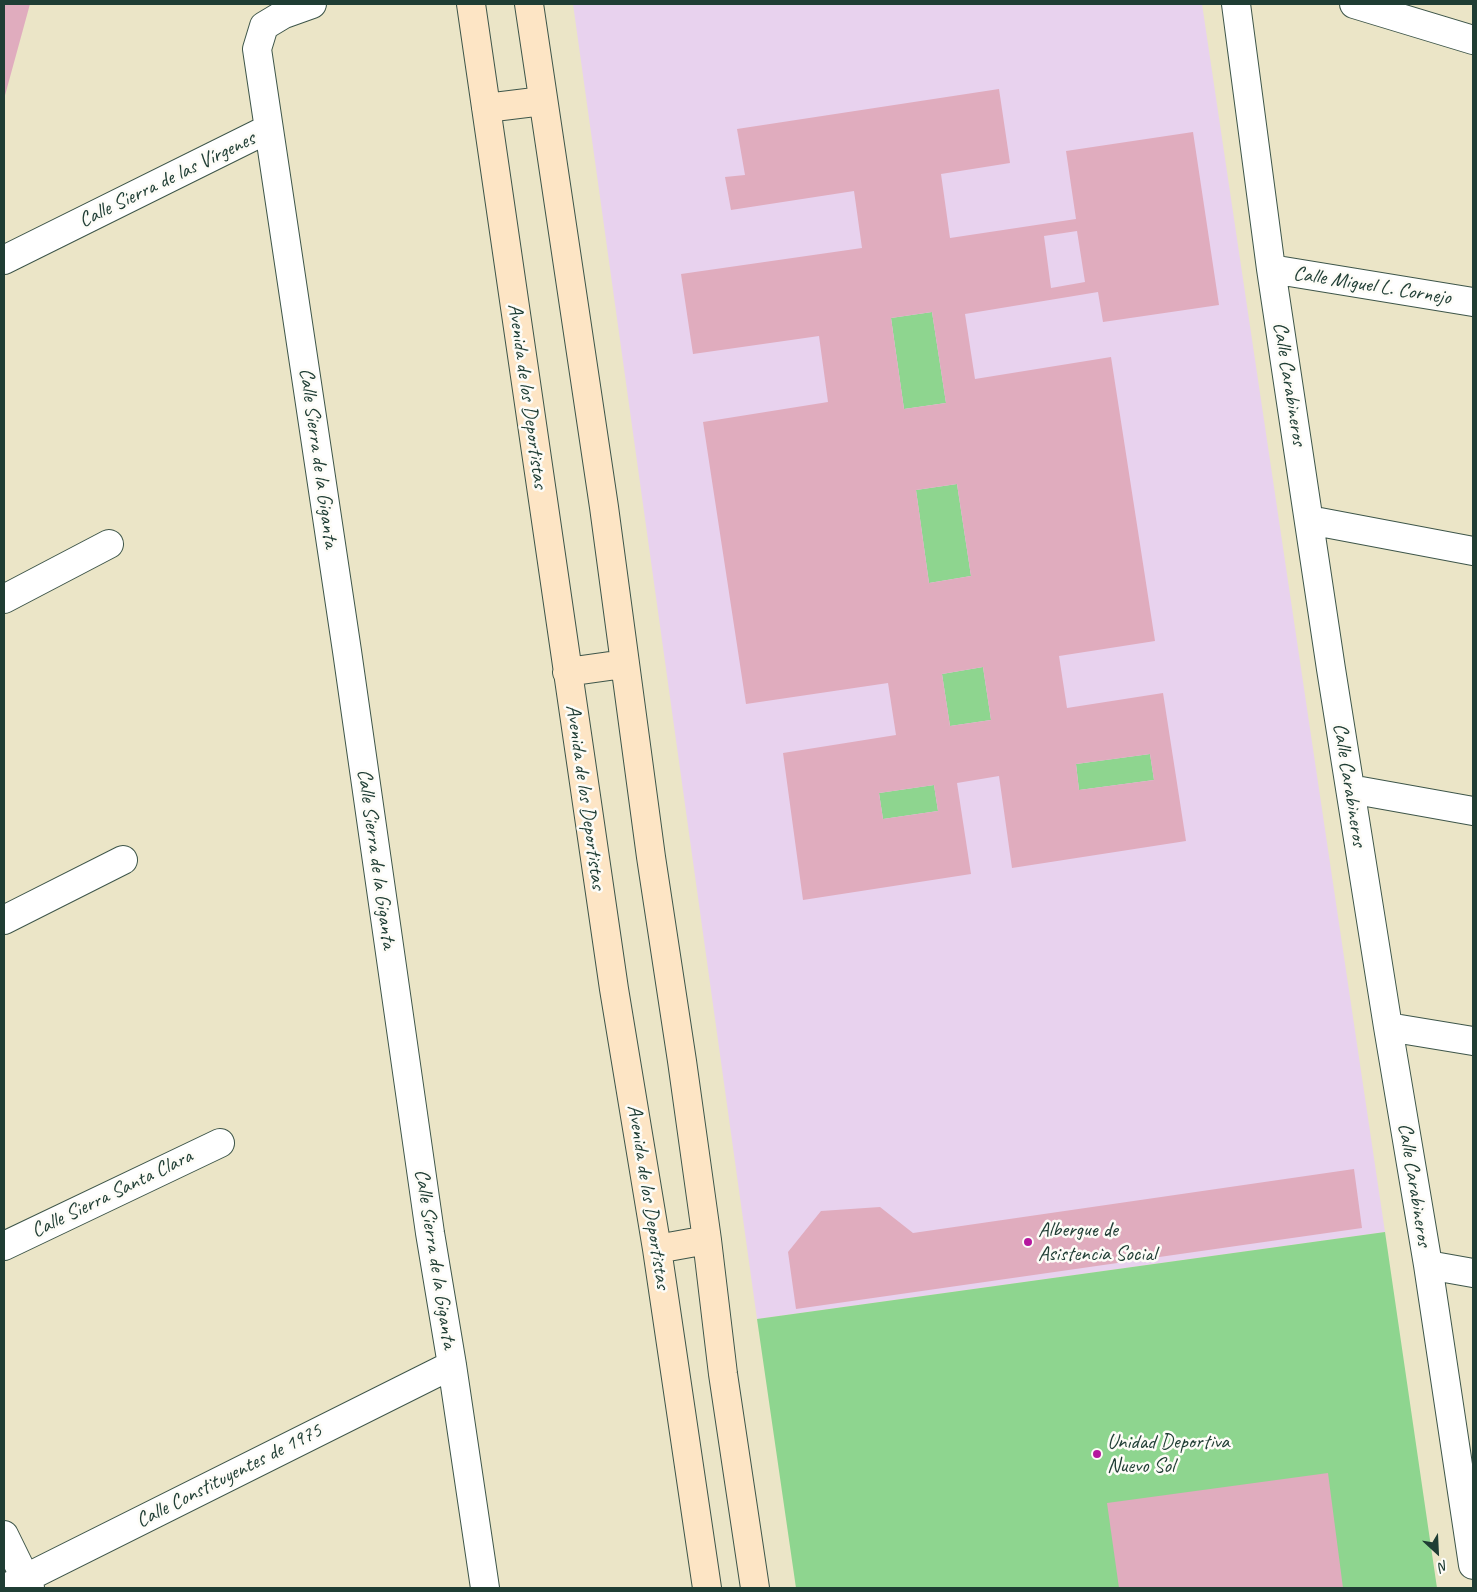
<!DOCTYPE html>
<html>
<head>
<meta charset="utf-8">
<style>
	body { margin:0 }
	#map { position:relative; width:1477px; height:1592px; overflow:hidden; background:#ebe5c7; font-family:Caveat,sans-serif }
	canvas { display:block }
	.frame { position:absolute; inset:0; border:5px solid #1f3d34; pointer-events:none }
	.north { position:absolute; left:1412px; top:1527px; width:50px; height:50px; -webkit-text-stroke:4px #fdfcf7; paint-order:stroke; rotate:155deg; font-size:14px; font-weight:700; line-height:20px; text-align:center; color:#1f3d34 }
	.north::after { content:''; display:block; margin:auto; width:18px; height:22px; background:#1f3d34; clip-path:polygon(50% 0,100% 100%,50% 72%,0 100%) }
</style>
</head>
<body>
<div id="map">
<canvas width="1477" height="1592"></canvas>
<div class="frame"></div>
<div class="north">N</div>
</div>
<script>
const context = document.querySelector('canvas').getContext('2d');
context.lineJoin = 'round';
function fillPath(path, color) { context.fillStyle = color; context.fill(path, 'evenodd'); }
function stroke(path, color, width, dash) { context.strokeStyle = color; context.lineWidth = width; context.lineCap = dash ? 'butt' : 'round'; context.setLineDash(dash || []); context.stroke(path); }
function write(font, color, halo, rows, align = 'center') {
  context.font = font + ' Caveat,sans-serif'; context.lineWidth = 5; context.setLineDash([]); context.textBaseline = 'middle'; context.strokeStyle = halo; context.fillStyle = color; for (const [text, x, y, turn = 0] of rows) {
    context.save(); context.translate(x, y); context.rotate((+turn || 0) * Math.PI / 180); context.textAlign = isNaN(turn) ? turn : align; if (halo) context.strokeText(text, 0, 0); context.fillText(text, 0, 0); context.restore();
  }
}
fillPath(new Path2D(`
	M573,4H1202L1385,1232L757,1319Z`), '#e8d2ee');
fillPath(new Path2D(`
	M932,312L946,403L904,409L891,318Z
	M957,484L971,576L929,583L916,490Z
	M983,667L991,720L950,726L942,674Z
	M1150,754L1154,780L1079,790L1076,764Z
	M934,785L938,811L883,819L879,793Z
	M1385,1232L1437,1588H796L757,1319Z`), '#8ed58f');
fillPath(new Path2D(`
	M4,4H30L4,99Z
	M999,89L1010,163L941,174L950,238L1076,219L1066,151L1193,132L1219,305L1103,322L1098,292L965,314L975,379L1111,357L1155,641L1059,656L1067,708L1163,693L1186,841L1012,868L999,776L957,783L971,874L803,900L783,753L896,735L888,683L746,704L703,422L828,402L819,336L693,354L681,274L862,248L854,191L731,210L725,177L745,175L737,129ZM1077,231L1085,282L1051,288L1044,236ZM932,312L946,403L904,409L891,318ZM957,484L971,576L929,583L916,490ZM983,667L991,720L950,726L942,674ZM1150,754L1154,780L1079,790L1076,764ZM934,785L938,811L883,819L879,793Z
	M1354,1169L1362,1228L796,1309L788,1252L821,1211L880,1207L913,1233Z
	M1328,1473L1343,1588H1119L1107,1503Z`), '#e0acbe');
const street = new Path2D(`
	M312,4L284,14L264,26L257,49L347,651L430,1233L452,1365L485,1588
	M1236,4L1271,269L1331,669L1388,1027L1428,1265L1473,1565
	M1354,4L1473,40
	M4,260L268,129
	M1271,269L1473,302
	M1309,520L1473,551
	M4,599L109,544
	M1350,789L1473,811
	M4,920L123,860
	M1388,1027L1473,1041
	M4,1246L220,1143
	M1428,1265L1473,1273
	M4,1535L30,1588
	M6,1588L452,1365`);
const secondary = new Path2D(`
	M471,4L614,989L657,1249L707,1588
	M529,4L604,507L651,857L682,1061L707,1240L723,1374L755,1588
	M486,108L543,101
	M567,672L624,664
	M657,1249L707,1240`);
stroke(street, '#3e564a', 30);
stroke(secondary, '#3e564a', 30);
stroke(street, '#fff', 28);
stroke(secondary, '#fde5c5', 28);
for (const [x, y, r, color] of [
	[1028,1242,5,"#b5179e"],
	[1097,1454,5,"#b5179e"]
]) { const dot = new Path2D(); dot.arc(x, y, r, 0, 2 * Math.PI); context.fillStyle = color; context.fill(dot); stroke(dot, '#fdfcf7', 2); }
write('21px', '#1f3d34', '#fdfcf7', [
	["Calle Sierra de las Vírgenes",167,180,-26],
	["Calle Miguel L. Cornejo",1372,286,9],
	["Calle Carabineros",1289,384,81],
	["Avenida de los Deportistas",527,396,82],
	["Calle Sierra de la Giganta",318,458,82],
	["Calle Carabineros",1349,785,81],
	["Avenida de los Deportistas",585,797,82],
	["Calle Sierra de la Giganta",376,859,82],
	["Calle Carabineros",1414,1185,81],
	["Calle Sierra Santa Clara",112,1194,-26],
	["Avenida de los Deportistas",648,1197,81],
	["Calle Sierra de la Giganta",435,1259,81],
	["Calle Constituyentes de 1975",229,1476,-27]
]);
write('21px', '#1f3d34', '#fdfcf7', [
	["Albergue de",1038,1230],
	["Asistencia Social",1038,1254],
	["Unidad Deportiva",1107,1442],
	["Nuevo Sol",1107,1466]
], 'left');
</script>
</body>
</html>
